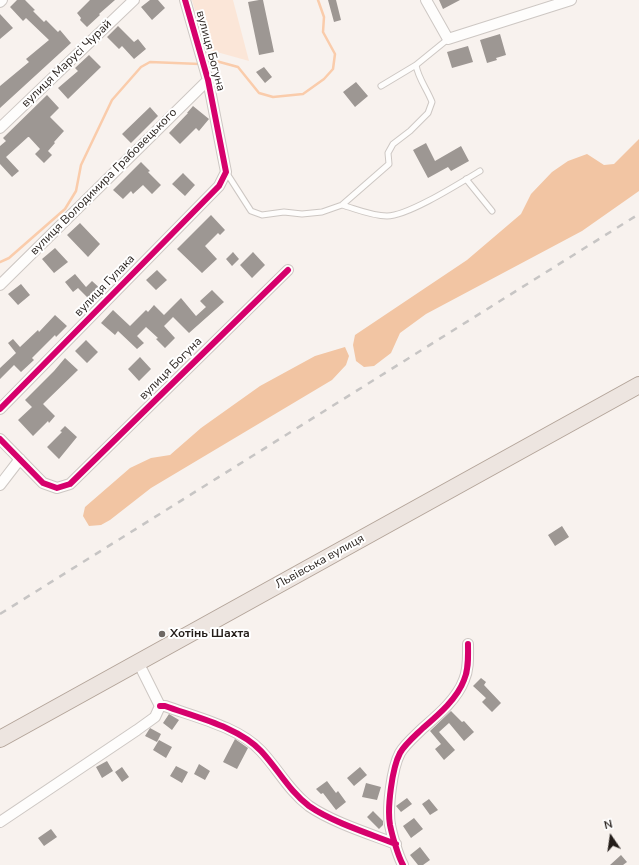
<!DOCTYPE html>
<html>
<head>
<meta charset="utf-8">
<style>
	body { margin:0 }
	#map { position:relative; width:639px; height:865px; overflow:hidden; background:#f8f2ee; font-family:"Nunito Sans",sans-serif }
	canvas { display:block }
	.north { position:absolute; left:591px; top:817px; width:40px; height:40px; -webkit-text-stroke:3px #fff; paint-order:stroke; rotate:347deg; font-size:11px; font-weight:700; line-height:16px; text-align:center; color:#241d19 }
	.north::after { content:''; display:block; margin:auto; width:14px; height:18px; background:#241d19; clip-path:polygon(50% 0,100% 100%,50% 72%,0 100%) }
</style>
</head>
<body>
<div id="map">
<canvas width="639" height="865"></canvas>
<div class="north">N</div>
</div>
<script>
const context = document.querySelector('canvas').getContext('2d');
context.lineJoin = 'round';
function fillPath(path, color) { context.fillStyle = color; context.fill(path, 'evenodd'); }
function stroke(path, color, width, dash) { context.strokeStyle = color; context.lineWidth = width; context.lineCap = dash ? 'butt' : 'round'; context.setLineDash(dash || []); context.stroke(path); }
function write(font, color, halo, rows, align = 'center') {
  context.font = font + ' "Nunito Sans",sans-serif'; context.lineWidth = 4; context.setLineDash([]); context.textBaseline = 'middle'; context.strokeStyle = halo; context.fillStyle = color; for (const [text, x, y, turn = 0] of rows) {
    context.save(); context.translate(x, y); context.rotate((+turn || 0) * Math.PI / 180); context.textAlign = isNaN(turn) ? turn : align; if (halo) context.strokeText(text, 0, 0); context.fillText(text, 0, 0); context.restore();
  }
}
fillPath(new Path2D(`
	M192,0H233L249,61L206,49Z`), '#fbe6d8');
fillPath(new Path2D(`
	M639,139V191L582,231L426,314L400,333L391,353L374,366L364,367L356,361L353,345L355,335L467,260L521,214L531,194L552,172L568,161L587,154L604,165L614,164Z
	M345,347L349,356L346,365L332,380L151,488L110,520L101,525L89,526L83,516L85,507L130,468L151,458L170,455L201,428L260,386L315,356Z`), '#f2c5a3');
stroke(new Path2D(`
	M216,61L238,67L259,93L273,97L303,94L324,79L333,69L335,54L323,32L324,17L318,0
	M0,262L9,258L65,209L76,191L81,165L112,100L141,67L150,62L200,64`), '#faccab', 2.5);
fillPath(new Path2D(`
	M17,0H25L35,10L33,11L44,22L46,20L58,32L60,30L71,43L0,108V86L29,62L26,59L49,40L26,18L23,21L10,7Z
	M90,0H115L99,14L100,15L87,27L80,20L81,18L77,13Z
	M150,0H158L165,8L152,20L141,7Z
	M259,0H263L274,52L259,55L248,2Z
	M328,0H336L341,20L334,22Z
	M439,0H460L443,9Z
	M0,14L13,28L0,39Z
	M118,26L134,42L138,39L146,49L134,59L122,46L119,49L107,37Z
	M500,34L506,55L496,58L497,60L487,63L480,40Z
	M468,46L473,62L452,68L447,52Z
	M89,55L101,67L68,99L58,88L78,71L75,68Z
	M264,67L272,77L265,83L256,72Z
	M356,82L368,96L355,107L343,92Z
	M47,95L59,108L50,117L64,131L54,142L55,143L48,151L52,155L44,163L35,154L40,149L29,137H28L6,157L19,171L12,177L0,164V146L6,141L3,138Z
	M193,106L209,119L199,131L196,128L180,144L169,133L188,113H187Z
	M150,107L158,116L131,143L122,134Z
	M426,143L435,161L461,146L469,161L451,171L448,167L428,178L413,150Z
	M141,162L150,171L148,172L161,185L152,194L143,185L133,194L131,191L123,199L113,190Z
	M183,173L195,185L185,196L172,184Z
	M211,215L225,230L220,235L218,233L205,246L217,259L202,273L177,249Z
	M80,223L100,244L88,257L67,235Z
	M55,248L68,262L54,273L42,259Z
	M233,252L239,259L232,266L226,259Z
	M253,252L265,265L252,278L240,265Z
	M157,270L167,280L156,290L146,280Z
	M75,274L86,287L92,281L103,291L92,302L78,288L73,292L65,282Z
	M21,284L30,295L18,305L8,294Z
	M212,290L224,302L189,333L173,317L164,326L175,338L165,348L156,339L158,338L146,327L137,336L144,343L137,349L118,331L115,335L101,323L113,310L130,326L146,310L148,312L154,305L164,315L181,298L196,316L206,307L200,301Z
	M55,315L67,326L56,337L55,335L32,358L34,360L21,372L14,365L0,379V368L16,353L8,343L13,339L20,347L38,330L39,332Z
	M86,340L98,352L87,363L75,351Z
	M140,357L151,369L139,381L128,369Z
	M65,358L78,370L43,404L55,416L49,423L48,421L33,436L18,420L32,407L25,400L54,371Z
	M65,426L77,437L59,459L47,447L62,432L60,431Z
	M562,526L569,537L555,546L548,535Z
	M481,678L486,682L484,685L501,703L492,712L482,702L486,698L473,686Z
	M451,711L462,722L464,721L474,732L464,741L449,723L439,732L455,750L444,760L435,749L441,744L430,731Z
	M169,714L179,720L172,730L163,723Z
	M150,728L161,734L157,742L145,736Z
	M235,739L248,748L237,769L223,762Z
	M159,740L172,747L166,758L153,750Z
	M107,761L113,771L102,778L96,767Z
	M199,764L210,771L205,780L194,774Z
	M176,766L188,772L182,783L170,776Z
	M122,767L129,777L122,782L115,772Z
	M360,767L367,775L354,786L347,778Z
	M327,781L336,793L338,791L346,802L336,810L323,793L321,794L316,789Z
	M366,783L381,787L377,800L362,797Z
	M407,798L412,804L401,812L396,806Z
	M429,799L438,810L430,815L422,804Z
	M373,811L383,821V825L379,829L367,817Z
	M414,818L423,829L411,838L403,826Z
	M51,829L57,837L44,846L38,838Z
	M420,847L430,860L423,865H418L410,855Z
	M621,855L627,862L623,865H610Z`), '#9d9793');
const service = new Path2D(`
	M381,86L416,65
	M226,172L251,211L262,215L284,212L302,214L322,212L342,205L389,164L388,153L393,144L410,131L428,113L432,102C427,89 418,78 416,65L448,39
	M466,179L492,211
	M342,205C356,209 372,216 387,216C408,216 460,183 480,171`);
const minor = new Path2D(`
	M426,0L448,39L571,0
	M0,2L2,0
	M0,128L134,0
	M0,285L208,80
	M0,409L219,186L226,172L208,80L185,0
	M0,439L43,483L57,488L70,484L288,270
	M0,485L20,459
	M160,706H165C195,717 239,727 261,751C278,769 289,791 309,806C332,822 370,834 396,844
	M0,822L137,730L155,717L160,706L138,662
	M403,865C398,856 392,835 390,825C387,808 392,768 400,753C405,744 416,735 423,728C438,715 457,699 464,680C469,669 468,656 468,644`);
const primary = new Path2D(`
	M0,739L639,385`);
stroke(service, '#cdc7c3', 7);
stroke(minor, '#cdc7c3', 12);
stroke(primary, '#b3a499', 18);
stroke(service, '#fefdfc', 5);
stroke(minor, '#fefdfc', 10);
stroke(primary, '#ede5e0', 16);
stroke(new Path2D(`
	M0,614L639,214`), '#c7c5c4', 2.5, [7, 7]);
stroke(new Path2D(`
	M0,409L219,186L226,172L208,80L185,0
	M0,439L43,483L57,488L70,484L288,270
	M160,706H165C195,717 239,727 261,751C278,769 289,791 309,806C332,822 370,834 396,844
	M403,865C398,856 392,835 390,825C387,808 392,768 400,753C405,744 416,735 423,728C438,715 457,699 464,680C469,669 468,656 468,644`), '#d6006c', 6);
for (const [x, y, r, color] of [
	[162,634,4,"#6e6864"]
]) { const dot = new Path2D(); dot.arc(x, y, r, 0, 2 * Math.PI); context.fillStyle = color; context.fill(dot); stroke(dot, '#fff', 1.5); }
write('12px', '#241d19', '#fff', [
	["вулиця Богуна",210,51,75],
	["вулиця Марусі Чурай",67,64,-44],
	["вулиця Володимира Грабовецького",104,182,-45],
	["вулиця Гулака",105,286,-46],
	["вулиця Богуна",171,369,-45],
	["Львівська вулиця",320,562,-29]
]);
write('bold 12px', '#241d19', '#fff', [
	["Хотінь Шахта",170,634]
], 'left');
</script>
</body>
</html>
